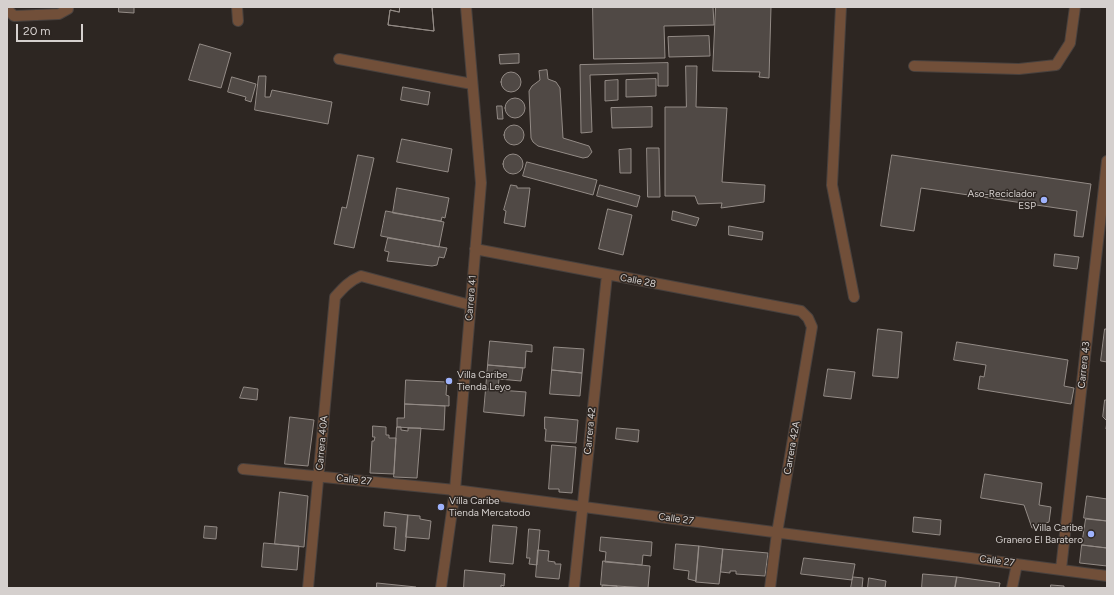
<!DOCTYPE html>
<html>
<head>
<meta charset="utf-8">
<style>
	body { margin:0 }
	#map { position:relative; width:1114px; height:595px; overflow:hidden; background:#2d2622; font-family:Figtree,sans-serif }
	canvas { display:block }
	.frame { position:absolute; inset:0; border:8px solid #d5d0ce; pointer-events:none }
	.scale { position:absolute; left:16px; top:24px; width:67px; height:18px; box-sizing:border-box; border:2px solid #d5d0ce; border-top:0; padding-left:5px; font-size:12px; line-height:14px; white-space:nowrap; color:#d5d0ce; -webkit-text-stroke:3px #2d2622; paint-order:stroke }
</style>
</head>
<body>
<div id="map">
<canvas width="1114" height="595"></canvas>
<div class="frame"></div>
<div class="scale">20 m</div>
</div>
<script>
const context = document.querySelector('canvas').getContext('2d');
context.lineJoin = 'round';
function fillPath(path, color) { context.fillStyle = color; context.fill(path, 'evenodd'); }
function stroke(path, color, width, dash) { context.strokeStyle = color; context.lineWidth = width; context.lineCap = dash ? 'butt' : 'round'; context.setLineDash(dash || []); context.stroke(path); }
function write(font, color, halo, rows, align = 'center') {
  context.font = font + ' Figtree,sans-serif'; context.lineWidth = 3; context.setLineDash([]); context.textBaseline = 'middle'; context.strokeStyle = halo; context.fillStyle = color; for (const [text, x, y, turn = 0] of rows) {
    context.save(); context.translate(x, y); context.rotate((+turn || 0) * Math.PI / 180); context.textAlign = isNaN(turn) ? turn : align; if (halo) context.strokeText(text, 0, 0); context.fillText(text, 0, 0); context.restore();
  }
}
const building = new Path2D(`
	M119,7H134V13L119,12Z
	M400,7H432L434,31L388,25L390,10L399,12Z
	M400,7H432L434,31L388,25L390,10L399,12Z
	M593,7H713L714,25L664,26L665,58L594,59Z
	M716,7H771L769,78L759,77L760,72L713,71Z
	M709,36L710,56L669,57L668,37Z
	M200,44L231,53L221,88L189,80Z
	M519,54V63L500,64L499,55Z
	M668,63V86H658V73L590,75L592,132L581,133L580,65Z
	M686,66H697L696,107L727,108L722,182L765,185L764,202L721,208L722,203L698,204L695,196H665V107H686Z
	M547,70L548,79L556,82L560,88L563,138L589,146L592,152L588,157L583,158L538,146L533,142L531,138L529,91L532,86L540,80L539,71Z
	M501 82a10 10 0 1 1 20 0a10 10 0 1 1-20 0Z
	M259,76H266L265,97H270L272,90L332,102L328,124L255,110Z
	M232,77L256,84L251,102L245,100L246,97L228,92Z
	M656,79V96L626,97V80Z
	M618,80V100L605,101V81Z
	M403,87L430,92L428,105L401,100Z
	M505 108a10 10 0 1 1 20 0a10 10 0 1 1-20 0Z
	M497,106H502L503,119H498Z
	M652,107V127L612,128L611,108Z
	M504 135a10 10 0 1 1 20 0a10 10 0 1 1-20 0Z
	M402,139L452,149L448,172L397,162Z
	M647,148H659L660,197H648Z
	M631,149V173H620L619,150Z
	M503 164a10 10 0 1 1 20 0a10 10 0 1 1-20 0Z
	M358,155L374,158L354,248L334,244L342,207L346,208Z
	M892,155L1091,184L1083,237L1074,236L1077,211L921,188L914,231L881,226Z
	M527,162L597,180L593,195L523,176Z
	M511,185L517,186V188H530L525,227L504,223L506,211L504,210Z
	M600,185L640,196L637,207L597,196Z
	M397,188L449,198L445,218L442,217L441,221L393,213Z
	M608,209L632,215L623,255L599,249Z
	M386,211L444,222L439,247L381,236Z
	M673,211L699,218L696,226L672,220Z
	M729,226L763,232L762,240L729,235Z
	M388,238L447,248L444,258L439,257L437,265L432,266L387,261L389,252L385,251Z
	M1055,254L1079,257L1077,269L1054,266Z
	M878,329L902,332L898,378L873,376Z
	M1105,329H1107V362L1101,361Z
	M490,341L532,345V352L526,351L525,368L488,365Z
	M957,342L1068,360L1064,386L1074,388L1071,404L978,389L980,376L984,377L986,365L954,360Z
	M554,347L584,349L582,373L552,370Z
	M488,365L523,368L521,381L499,379L498,389H486Z
	M828,369L855,372L851,399L824,396Z
	M552,370L582,373L580,396L550,394Z
	M406,380L447,382L446,395L449,396V406L405,404Z
	M244,387L258,389L257,400L240,398Z
	M486,389L526,392L524,416L484,412Z
	M1105,400H1107V429H1106L1107,421L1103,417Z
	M405,404L445,406L444,430L397,427V418H404Z
	M290,417L314,420L308,466L285,464Z
	M545,417L578,420L576,443L545,441L546,429H545Z
	M373,426L386,427V435H389V438H396L394,474L370,473L372,441H374L375,437H373Z
	M397,427H401V430L408,431V428H421L417,478L394,477Z
	M617,428L639,430L638,442L616,439Z
	M552,445L576,447L572,493L559,492V489H549Z
	M985,474L1042,483L1039,505L1051,507L1049,522L1032,528L1024,505L981,498Z
	M280,492L308,496L304,547L275,544Z
	M1087,496L1107,499V521L1084,518Z
	M385,512L408,515L405,551L394,549L396,527L384,526Z
	M408,515L420,516V519L431,521L429,539L406,537Z
	M914,517L941,520L940,535L913,532Z
	M1086,519L1107,521V548L1082,545Z
	M493,525L517,527L513,564L490,562Z
	M205,526L217,527L216,539L204,538Z
	M529,529L540,530L537,565L529,564L530,558H527Z
	M601,537L652,542L651,556L643,555L642,565L605,562L606,552L600,551Z
	M264,543L299,546L297,570L262,567Z
	M676,544L699,546L696,581L688,579L689,571L674,569Z
	M1082,545L1107,548V566L1080,563Z
	M699,546L723,549L719,584L696,582Z
	M723,549L768,553L765,576L736,574V571H730V573L721,572Z
	M538,550L549,551L548,561L555,562V564H561L559,579L536,577Z
	M804,558L855,564L852,580L801,574Z
	M603,561L650,566L648,588L601,585Z
	M465,570L505,574L504,586L501,585V588H464Z
	M923,574L957,577L955,588H922Z
	M853,577L863,578L862,588H851Z
	M957,577L1000,583L999,588H955Z
	M869,578L886,581L885,588H868Z
	M377,583L416,587V588H377Z
	M603,585L617,586V588H602Z
	M1051,585L1064,586V588H1051Z`);
fillPath(building, '#504945');
stroke(building, '#938b86', 1);
const minor = new Path2D(`
	M237,7L238,21
	M841,7L832,185L854,297
	M7,9L14,16L59,14L68,9V7
	M339,59L472,84
	M914,66L1019,69L1056,65L1070,43L1075,7
	M475,249L801,311L808,318L812,327L777,533L770,588
	M243,469L455,490L1107,576
	M1061,569L1107,161
	M308,588L335,297C343,288 349,281 361,276L470,305
	M441,588L455,490L481,183L466,7
	M574,588L607,275
	M1012,588L1017,564`);
stroke(minor, '#48413e', 12);
stroke(minor, '#714f39', 10);
for (const [x, y, r, color] of [
	[1044,200,4,"#9fb3fd"],
	[449,381,4,"#9fb3fd"],
	[441,507,4,"#9fb3fd"],
	[1091,534,4,"#9fb3fd"]
]) { const dot = new Path2D(); dot.arc(x, y, r, 0, 2 * Math.PI); context.fillStyle = color; context.fill(dot); stroke(dot, '#2d2622', 1.5); }
write('10px', '#d5d0ce', '#2d2622', [
	["Aso-Reciclador",1036,194],
	["ESP",1036,206],
	["Villa Caribe",457,375,"left"],
	["Tienda Leyo",457,387,"left"],
	["Villa Caribe",449,501,"left"],
	["Tienda Mercatodo",449,513,"left"],
	["Villa Caribe",1083,528],
	["Granero El Baratero",1083,540]
], 'right');
write('10px', '#d5d0ce', '#2d2622', [
	["Calle 28",638,281,11],
	["Carrera 41",471,298,-85],
	["Carrera 43",1084,365,-84],
	["Carrera 42",590,431,-84],
	["Carrera 40A",322,443,-85],
	["Carrera 42A",792,448,-80],
	["Calle 27",354,480,6],
	["Calle 27",676,519,8],
	["Calle 27",997,561,7]
]);
</script>
</body>
</html>
